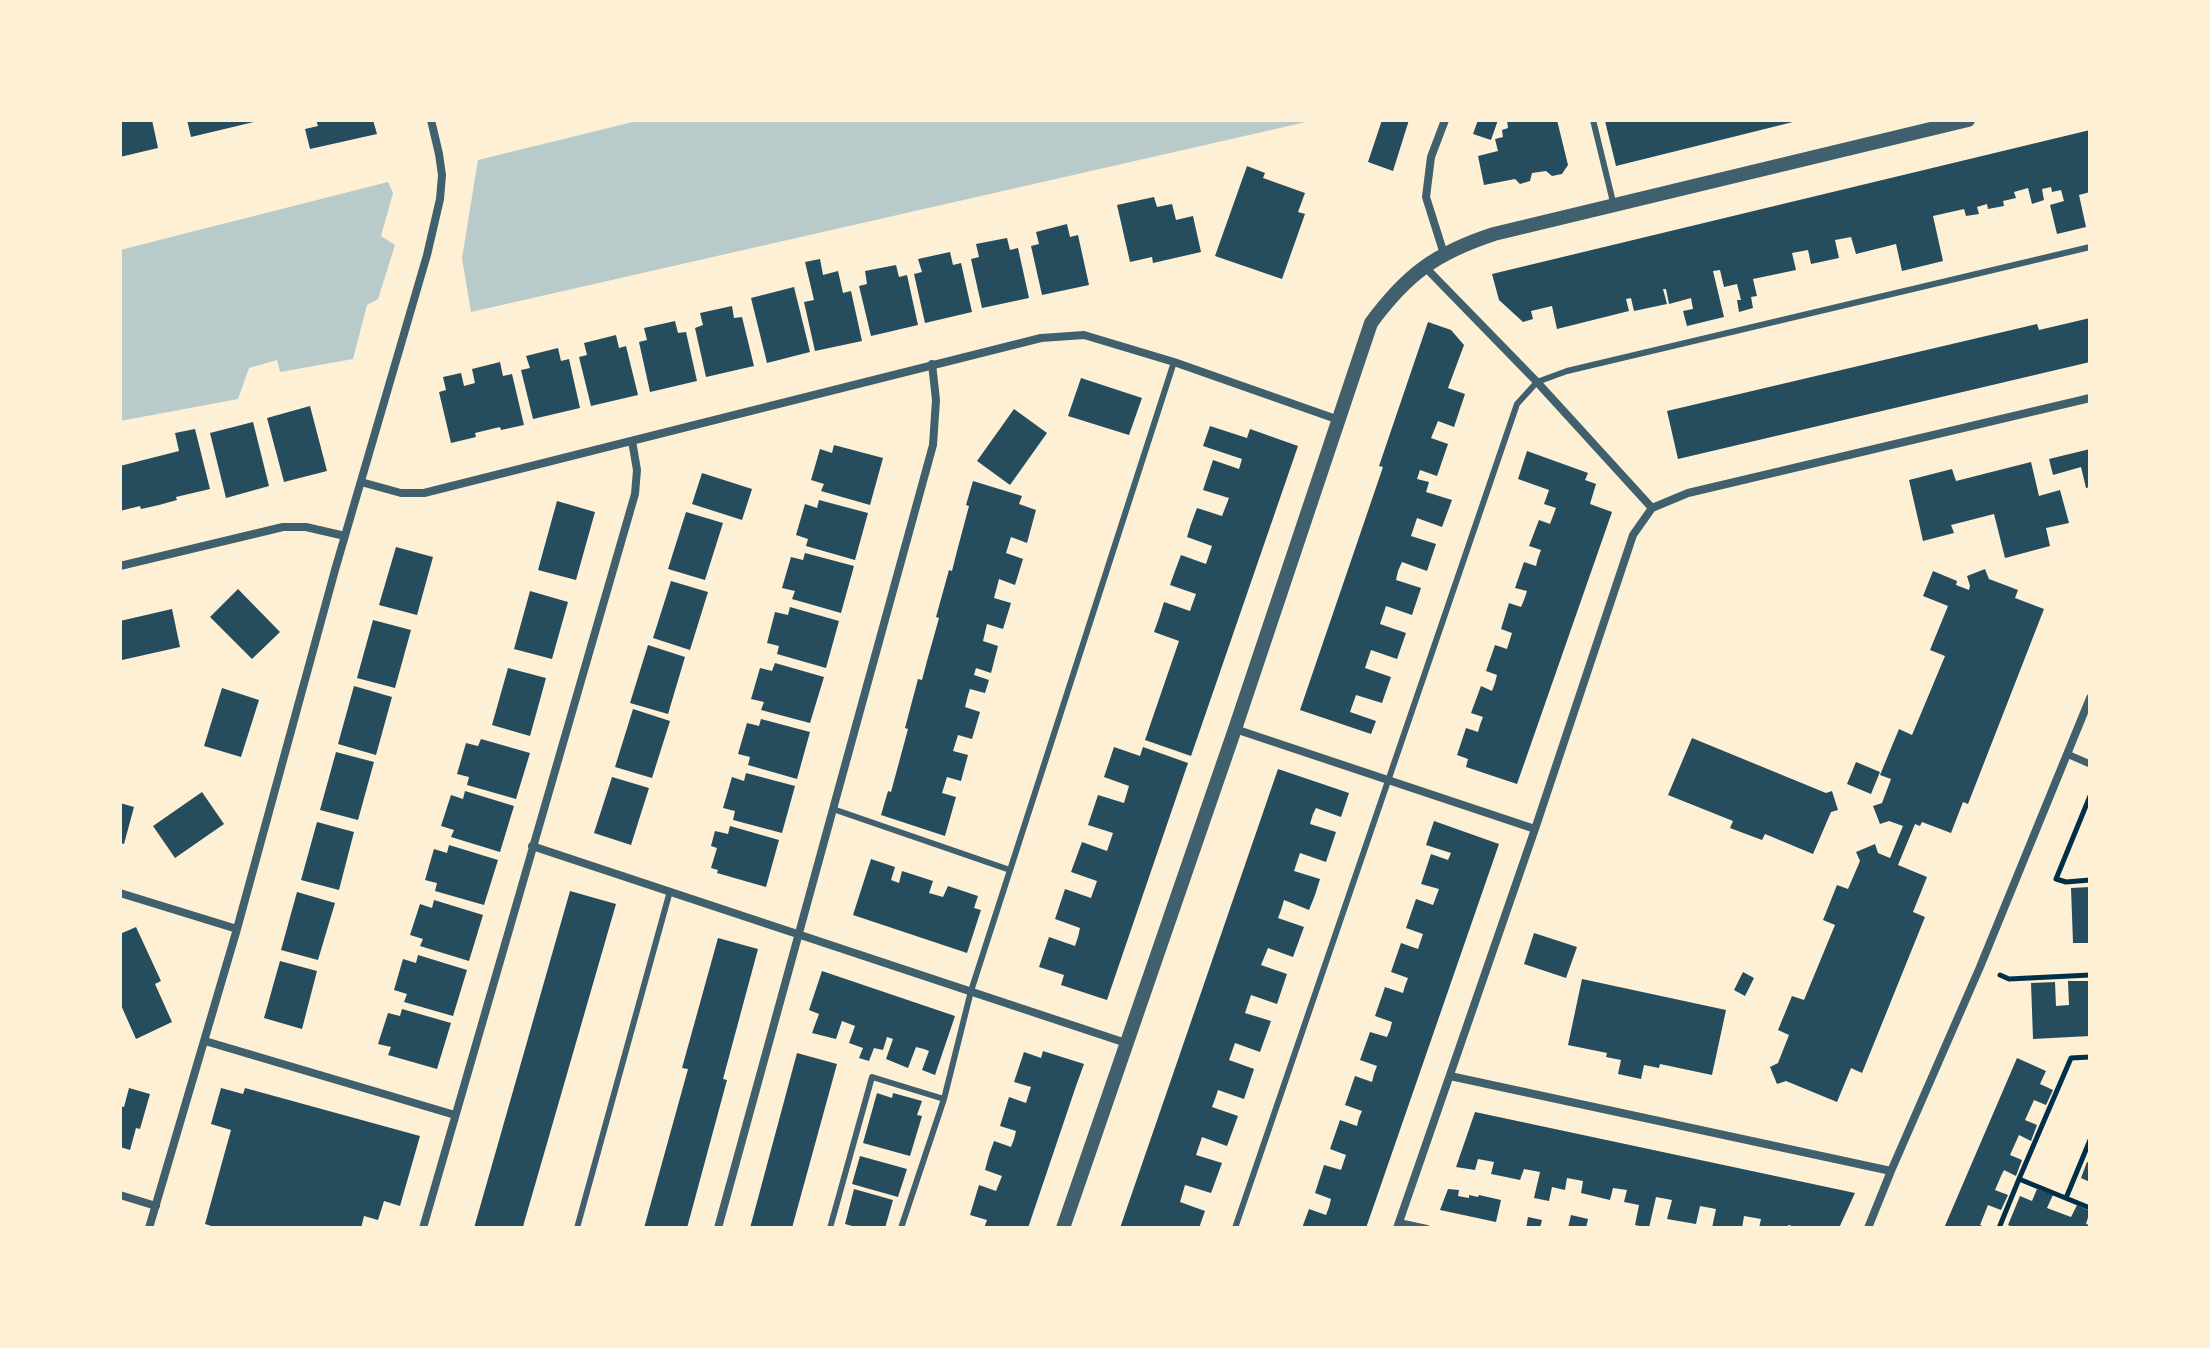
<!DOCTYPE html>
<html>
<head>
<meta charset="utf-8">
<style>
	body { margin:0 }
	#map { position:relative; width:2210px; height:1348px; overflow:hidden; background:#fdf0d5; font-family:"Titillium Web",sans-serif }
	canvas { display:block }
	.frame { position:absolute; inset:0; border:122px solid #fdf0d5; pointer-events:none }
</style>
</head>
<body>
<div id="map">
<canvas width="2210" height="1348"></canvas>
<div class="frame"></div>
</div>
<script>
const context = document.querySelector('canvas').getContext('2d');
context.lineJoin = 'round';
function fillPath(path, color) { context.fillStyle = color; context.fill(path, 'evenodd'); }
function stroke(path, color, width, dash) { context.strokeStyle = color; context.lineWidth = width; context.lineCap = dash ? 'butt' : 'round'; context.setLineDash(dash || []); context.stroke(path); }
fillPath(new Path2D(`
	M641,120H1315L471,312L462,258L478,160Z
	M388,182L393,193L381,236L395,245L378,299L367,305L353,359L280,372L277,360L249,368L238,399L120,421V250Z`), '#b9caca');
fillPath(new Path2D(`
	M120,120H152L158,148L120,157Z
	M187,120H257L258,121L191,137Z
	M316,120H373L377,134L310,149L305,129L318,126Z
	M1382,120H1409L1393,171L1368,162Z
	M1478,120H1498L1491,140L1473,134Z
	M1507,120H1557L1568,165L1562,174L1552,176L1546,171L1532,173L1530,181L1520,184L1515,179L1484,185L1478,156L1498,151L1495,139L1503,137L1502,130L1508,128Z
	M1610,120H1797V121L1616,166L1605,121Z
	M2090,130V192L2079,195L2086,227L2057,234L2050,205L2064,201L2061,190L2052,192L2051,187L2042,189L2044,200L2032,204L2028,188L2014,192L2016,198L2003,201L2004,206L1988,209L1987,204L1977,207L1979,214L1966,216L1964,209L1933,216L1943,261L1902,271L1896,244L1856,254L1851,237L1835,240L1839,258L1811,264L1808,250L1792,253L1796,270L1753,279L1757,296L1751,297L1753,308L1739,312L1737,300H1741L1737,284L1724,287L1720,270L1713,271L1724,317L1687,326L1683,311L1693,309L1691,298L1669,304L1666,289H1663L1667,304L1634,311L1631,298L1626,299L1629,311L1557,329L1552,306L1531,311L1533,319L1523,322L1499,300L1492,274Z
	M1247,166L1265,173L1263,178L1305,193L1298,212L1305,214L1282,279L1215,256Z
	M1154,197L1157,207L1172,204L1176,220L1193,216L1201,252L1153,263L1152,257L1130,262L1117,205Z
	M1067,224L1070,237L1078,235L1089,285L1042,295L1031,246L1039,244L1036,232Z
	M1007,238L1010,250L1018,248L1029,298L982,308L971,259L979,257L976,244Z
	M950,252L953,265L961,263L972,312L925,323L914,274L922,272L918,259Z
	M820,259L823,275L838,271L843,293L851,291L862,341L815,351L804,302L814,300L805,262Z
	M896,265L899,277L907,275L918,325L871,336L859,286L867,284L865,271Z
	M794,287L810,352L767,363L751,298Z
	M732,306L734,318L742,317L754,366L706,377L695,328L703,325L700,313Z
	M2090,318V362L1678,459L1667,411L2037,324L2039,330Z
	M675,321L678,333L686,332L697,381L650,392L639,342L647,340L644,328Z
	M1428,322L1451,330L1464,345L1448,388L1465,394L1454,427L1438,421L1431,438L1448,444L1437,476L1420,470L1417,479L1429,482L1426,492L1452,500L1442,527L1417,518L1411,536L1436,544L1427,571L1402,562L1398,571L1396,580L1421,588L1412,615L1386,606L1380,624L1406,633L1397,659L1371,650L1365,668L1391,677L1382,703L1356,695L1350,712L1376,721L1371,734L1300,710L1383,467L1379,466Z
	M616,335L619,348L626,346L638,395L591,406L579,357L587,355L584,343Z
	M558,348L561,361L569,359L580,408L533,419L521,370L530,368L526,356Z
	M500,362L503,376L512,374L524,425L501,430L500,427L475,433L476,437L451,443L439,392L446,390L443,377L461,373L464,386L475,383L472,369Z
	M1081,378L1142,398L1129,435L1068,416Z
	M310,406L327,471L284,482L267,418Z
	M1014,409L1047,433L1010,485L977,461Z
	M253,422L269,486L226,498L210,433Z
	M1210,426L1247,438L1250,429L1298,446L1191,756L1145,740L1179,641L1154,632L1159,618L1164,602L1190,611L1196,594L1170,585L1175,571L1181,555L1206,564L1212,546L1187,537L1191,524L1197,508L1222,516L1229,498L1203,490L1213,460L1239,469L1242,459L1203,446Z
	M195,429L210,489L176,497L177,500L159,505L141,509L140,506L120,511V466L179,451L175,433Z
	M834,445L883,458L870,505L821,491L824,484L811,480L820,449L832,453Z
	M2090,449V487L2086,488L2081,467L2053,475L2049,459Z
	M1527,451L1588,473L1585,480L1596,484L1590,504L1612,512L1517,784L1466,767L1468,759L1457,755L1466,728L1478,732L1480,725L1483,717L1471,713L1481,686L1492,691L1495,683L1497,675L1486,671L1495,645L1507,649L1512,633L1501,629L1509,603L1521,607L1524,600L1527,591L1515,588L1524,562L1536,566L1538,558L1541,550L1529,546L1539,520L1550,524L1556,508L1544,504L1549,490L1518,479Z
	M2031,462L2039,496L2060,490L2069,523L2046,528L2050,546L2005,558L1994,514L1951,525L1954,533L1923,541L1909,480L1952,469L1956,481Z
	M702,473L752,489L742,520L692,504Z
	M973,481L1022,496L1019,504L1036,510L1027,543L1011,537L1006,553L1023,559L1015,585L999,579L994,598L1011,603L1003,629L987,624L983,641L998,646L991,673L976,668L974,675L989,680L985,693L970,689L968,695L965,707L980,712L972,739L958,735L953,751L968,755L961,781L947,777L942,793L956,797L945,836L881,815L888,791L891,792L908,729L905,728L918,679L922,680L927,661L939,618L936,617L949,570L952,571L957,551L969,506L966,505Z
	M819,500L868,513L855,560L806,546L808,539L796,535L805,504L817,508Z
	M557,501L595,512L576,580L538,570Z
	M686,512L723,523L705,580L668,569Z
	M396,547L433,557L417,615L379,605Z
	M805,553L854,566L841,613L792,599L795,591L782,588L791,557L803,560Z
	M1985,569L1989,579L2018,590L2015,598L2044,609L1968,804L1963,802L1951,833L1922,822L1920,826L1915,824L1898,865L1927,877L1913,912L1925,917L1862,1073L1851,1068L1837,1102L1786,1081L1777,1084L1770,1067L1778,1063L1789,1035L1778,1030L1792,996L1804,1000L1835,925L1823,920L1837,885L1848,889L1860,861L1856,852L1875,844L1878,853L1890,858L1903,826L1889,821L1880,824L1873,806L1882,803L1891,779L1880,775L1899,729L1912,735L1945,656L1930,650L1948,606L1923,596L1933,571L1957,581L1956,585L1969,590L1970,586L1967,576Z
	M671,581L708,592L690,650L653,638Z
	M238,589L280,632L252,659L210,617Z
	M530,591L568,602L552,659L514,649Z
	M790,607L839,621L826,668L777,654L779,646L767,643L775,612L788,615Z
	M172,609L180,647L122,660L120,651V621Z
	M373,620L411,630L395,688L357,678Z
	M648,645L685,657L668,714L630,703Z
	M775,663L824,677L810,723L761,710L764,702L751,699L760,668L772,671Z
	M508,668L546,678L530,736L492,725Z
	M354,686L392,697L376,755L338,744Z
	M222,688L259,700L241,757L204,746Z
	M633,709L670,721L652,778L615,767Z
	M761,719L810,732L797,779L748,765L750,757L738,754L747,723L759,726Z
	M1692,738L1826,793L1832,791L1838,810L1831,812L1813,854L1765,834L1762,840L1730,828L1733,821L1668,795Z
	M481,739L530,753L516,799L467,785L469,777L457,774L466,743L478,746Z
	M1114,747L1140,756L1143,747L1188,763L1107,1000L1061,985L1064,975L1039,967L1049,937L1075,946L1078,937L1080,928L1055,919L1065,889L1091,898L1097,881L1071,872L1082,842L1107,851L1113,833L1088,825L1098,795L1124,803L1129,786L1104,777Z
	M336,752L374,762L358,820L320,810Z
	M1856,762L1880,772L1871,794L1847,784Z
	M1278,769L1349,793L1341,817L1316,808L1313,814L1310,824L1336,832L1326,862L1300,853L1294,871L1320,879L1315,895L1309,910L1284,900L1281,910L1278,918L1304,927L1293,957L1268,948L1261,965L1287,974L1277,1004L1251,995L1245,1013L1271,1021L1260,1052L1235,1043L1229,1060L1254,1069L1244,1099L1218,1090L1215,1099L1212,1107L1238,1116L1227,1146L1202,1137L1196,1155L1222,1163L1211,1193L1185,1185L1180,1202L1205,1211L1199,1228H1120Z
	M746,773L795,786L782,833L733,820L735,811L723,808L732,777L744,781Z
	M612,777L649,788L631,845L594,833Z
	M465,791L514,806L500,852L451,837L454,830L441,826L451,795L463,799Z
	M202,792L224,824L175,858L153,826Z
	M120,803L134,807L124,844L120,843Z
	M1434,821L1499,844L1366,1228H1302L1309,1209L1326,1215L1329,1207L1331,1199L1315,1193L1324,1165L1341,1170L1346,1155L1330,1149L1340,1120L1357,1126L1359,1118L1362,1111L1345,1105L1355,1076L1372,1082L1374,1074L1377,1066L1360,1060L1370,1032L1387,1037L1390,1030L1392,1022L1375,1016L1385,987L1403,993L1405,986L1408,978L1391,972L1401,943L1418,949L1423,934L1406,928L1416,899L1433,905L1439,889L1421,884L1431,854L1448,860L1451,853L1426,845Z
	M317,822L354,832L339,890L301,880Z
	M730,826L779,840L766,887L717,873L718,870L711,868L717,848L711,846L715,831L728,834Z
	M449,845L498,860L484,905L435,891L437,883L425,880L434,849L447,853Z
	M871,859L895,867L891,880L899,883L902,871L933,881L929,893L943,897L948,886L978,896L974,908L981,910L967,953L853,915Z
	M2090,887V943H2073L2071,888Z
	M570,891L616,904L524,1223L523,1228H474Z
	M297,892L335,903L318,960L281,950Z
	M434,900L483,915L469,961L420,946L423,939L410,935L420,904L432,908Z
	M136,927L161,981L155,984L172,1022L136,1039L120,1003V934Z
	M1534,933L1577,947L1566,978L1524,964Z
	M718,938L758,949L723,1079L727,1080L687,1228H644L688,1069L682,1068Z
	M418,955L467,970L453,1016L404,1002L407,994L394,990L403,959L416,963Z
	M280,961L317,971L302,1029L264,1018Z
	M822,971L955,1016L935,1075L922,1070L929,1051L924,1049L916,1047L908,1068L886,1059L893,1039L887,1037L883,1050L874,1048L869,1061L859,1058L863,1048L849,1043L855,1026L842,1021L836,1039L812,1033L819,1014L809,1010Z
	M1743,972L1754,978L1745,996L1734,990Z
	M1582,979L1726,1010L1712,1075L1660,1064L1659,1068L1644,1065L1641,1079L1618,1074L1621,1060L1606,1057L1607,1053L1568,1045Z
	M2068,981H2090V1036L2033,1039L2031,983L2055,982L2056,1006L2069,1005Z
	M402,1009L451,1023L437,1069L388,1055L391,1047L378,1044L388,1013L400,1016Z
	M1043,1051L1084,1064L1076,1086L1028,1228H984L987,1220L970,1215L979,1185L996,1191L1002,1176L985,1170L989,1155L994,1141L1011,1147L1014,1139L1016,1131L1000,1126L1009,1097L1026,1103L1031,1087L1014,1082L1024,1052L1041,1058Z
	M797,1053L837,1064L792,1228H750Z
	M2017,1058L2046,1071L2040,1084L2053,1090L2046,1105L2034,1100L2025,1120L2037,1125L2031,1141L2019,1135L2010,1155L2022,1160L2016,1176L2004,1170L2001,1176L1995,1190L2008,1195L2001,1210L1988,1205L1980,1225L1988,1228H1944Z
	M129,1088L150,1094L140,1129L136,1128L130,1150L120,1147V1106L124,1107Z
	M221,1088L243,1094L245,1088L420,1136L400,1206L384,1201L378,1220L364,1216L361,1228H218L205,1224L231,1130L211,1124Z
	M877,1093L892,1098L893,1093L922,1101L917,1115L922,1116L910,1156L863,1143Z
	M1475,1112L1522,1122L1855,1193L1839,1228H1801L1788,1225V1228H1759L1761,1219L1744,1216L1742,1228H1712L1716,1209L1700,1206L1696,1224L1667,1219L1672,1200L1656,1197L1649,1228L1635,1225L1639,1205L1624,1202L1627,1190L1613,1188L1610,1200L1581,1193L1583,1181L1567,1178L1565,1190L1552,1187L1549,1201L1534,1198L1540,1172L1524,1169L1520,1180L1506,1177L1491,1174L1494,1162L1478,1159L1475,1170L1456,1167Z
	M860,1156L907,1169L898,1197L852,1184Z
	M2087,1162L2090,1163V1182L2081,1178Z
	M854,1189L893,1200L885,1228H859L845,1224Z
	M1448,1189L1459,1190L1458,1196L1469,1198V1195L1478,1197L1479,1195L1501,1200L1496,1222L1440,1210Z
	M2037,1189L2053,1195L2047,1208L2071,1217L2077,1205L2090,1211L2086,1224L2090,1225V1228H2015L2008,1225L2020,1196L2032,1201Z
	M1571,1215L1588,1219L1586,1228H1568Z
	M1528,1217L1542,1220L1540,1228H1526Z`), '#264d5e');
stroke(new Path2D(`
	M2090,796L2056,879L2066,882L2090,880
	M2000,975L2009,979L2090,975
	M2019,1179L2071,1058L2090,1057
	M2066,1198L2090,1140
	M1999,1228L2019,1179L2090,1208`), '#003049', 5);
stroke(new Path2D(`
	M1593,120L1614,206
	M833,809L1010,870
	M1399,1222L1427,1228
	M577,1228L670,891
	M830,1228L872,1077L944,1099
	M901,1228L944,1099L971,991L1174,362
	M1235,1228L1517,404L1537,382L1567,371L2090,247`), '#3f606c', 6);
stroke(new Path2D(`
	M2067,754L2090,764`), '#3f606c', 7);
stroke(new Path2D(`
	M1444,254L1426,197L1431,157L1445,120
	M1424,266L1537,382L1652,508
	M361,482L401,493H424L1041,338L1084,335L1174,362L1339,420
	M120,566L283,527H306L345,536
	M1235,729L1535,829
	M532,846L1126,1043
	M120,893L237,929
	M205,1041L455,1115
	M1450,1076L1891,1171
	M120,1195L156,1206
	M149,1228L237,929L335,570L427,255L440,199L442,175L439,154L431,120
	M423,1228L635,494L637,470L632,441
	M718,1228L933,445L936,400L932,364
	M1397,1228L1535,829L1633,535L1652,508L1688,493L2090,398
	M1868,1228L1891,1171L1980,967L2090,698`), '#3f606c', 8);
stroke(new Path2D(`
	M1063,1228L1235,729L1371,323C1407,274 1436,253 1494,234L1968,120`), '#3f606c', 14);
</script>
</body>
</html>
